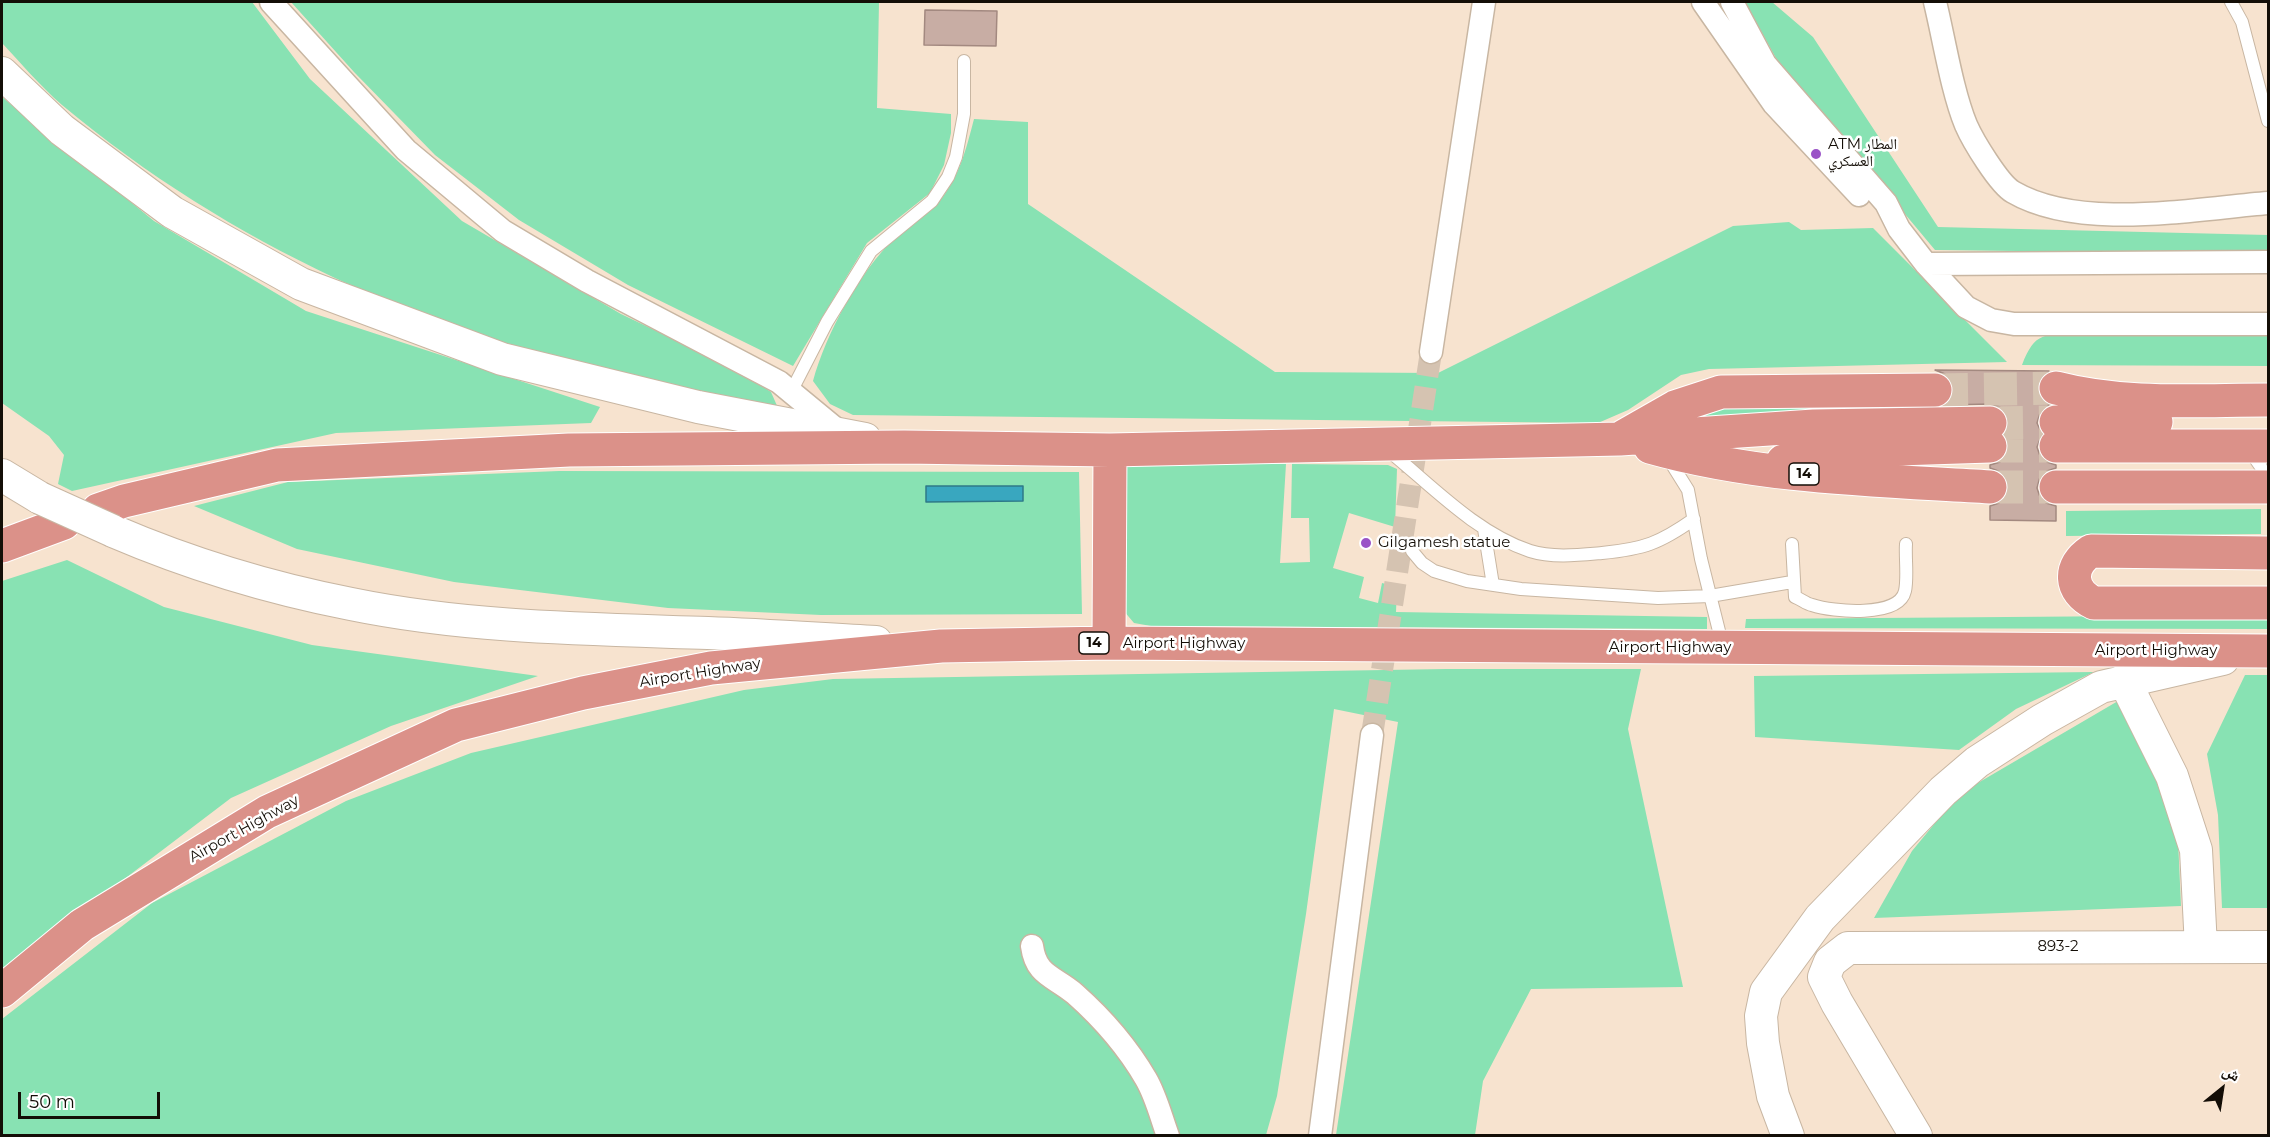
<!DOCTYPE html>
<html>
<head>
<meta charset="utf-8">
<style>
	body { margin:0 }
	#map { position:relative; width:2270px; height:1137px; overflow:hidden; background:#f7e3cf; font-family:Montserrat,"Noto Naskh Arabic",sans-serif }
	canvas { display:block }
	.frame { position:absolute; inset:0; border:3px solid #140e07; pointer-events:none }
	.north { position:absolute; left:2192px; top:1059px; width:60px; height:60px; -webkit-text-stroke:4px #fff; paint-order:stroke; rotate:30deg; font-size:16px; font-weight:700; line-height:24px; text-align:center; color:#140e07 }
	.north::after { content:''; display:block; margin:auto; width:21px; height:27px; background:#140e07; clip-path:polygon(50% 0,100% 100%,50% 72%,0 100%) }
	.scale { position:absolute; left:18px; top:1092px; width:142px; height:27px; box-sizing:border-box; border:3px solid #140e07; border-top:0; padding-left:8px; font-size:18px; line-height:21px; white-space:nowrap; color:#140e07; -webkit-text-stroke:4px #fff; paint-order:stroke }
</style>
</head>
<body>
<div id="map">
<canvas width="2270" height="1137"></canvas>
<div class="frame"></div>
<div class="north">ش</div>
<div class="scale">50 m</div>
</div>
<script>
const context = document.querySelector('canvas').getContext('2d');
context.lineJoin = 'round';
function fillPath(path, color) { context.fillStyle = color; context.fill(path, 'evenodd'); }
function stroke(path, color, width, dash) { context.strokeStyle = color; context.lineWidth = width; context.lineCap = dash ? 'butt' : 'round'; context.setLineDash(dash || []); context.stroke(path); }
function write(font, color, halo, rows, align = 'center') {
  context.font = font + ' Montserrat,"Noto Naskh Arabic",sans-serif'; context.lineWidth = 5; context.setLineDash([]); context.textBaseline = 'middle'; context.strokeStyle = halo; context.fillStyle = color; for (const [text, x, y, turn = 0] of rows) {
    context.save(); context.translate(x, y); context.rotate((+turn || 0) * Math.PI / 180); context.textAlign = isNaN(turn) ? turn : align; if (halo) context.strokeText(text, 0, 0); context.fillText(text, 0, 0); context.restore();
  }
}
fillPath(new Path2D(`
	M2,2H252L310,79L462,221L621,314L738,370L771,392L778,408C732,400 685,393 640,382C427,332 231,246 62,105C40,86 21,63 2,43Z
	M291,2H879L877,108L951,114V133L944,165L930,193L867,243L793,366L628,285L519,220L435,155L354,72Z
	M1745,2H1772L1813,37L1938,227L2268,235V254L1935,250L1778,62Z
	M2,97L154,221L306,311L600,407L591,423L336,433L72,491L58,484L64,455L49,436L2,403Z
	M974,119L1028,122V204L1275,372L1438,373L1733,226L1789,222L1801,230L1873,228L2007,362L1709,369L1681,375L1628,410L1598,423L853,415L830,404L813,381C826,334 859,272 895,238C908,225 926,216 938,203C959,178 966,150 974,119Z
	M2077,331L2268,335V366L2022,365C2035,331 2044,336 2077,331Z
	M1935,406V415L1691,424L1699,408Z
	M1128,463L1286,464L1280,563L1310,562L1309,518H1291L1292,464L1388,465L1397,469L1395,527L1349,513L1333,568L1364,577L1359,598L1378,603L1382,583L1397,587L1396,612L1707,617V629L1151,626L1134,623L1123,610L1121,471Z
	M559,471L1079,472L1082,614L821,615L668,608L454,582L297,549L194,506L288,482Z
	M2261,509V534L2066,536V511Z
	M67,560L164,607L312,645L538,676L391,726L231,798L2,972V581Z
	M2268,615V629L1745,628L1746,619Z
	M1446,669H1641L1628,729L1683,987L1531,989L1483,1081L1475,1135H1336L1398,722L1334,709L1306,914L1277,1096L1266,1135H2V1019L152,903L346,801L471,753L744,690L833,679Z
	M2094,672L2016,709L1959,750L1755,737L1754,676Z
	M2245,675H2268V908H2222L2218,815L2207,754Z
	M2118,701L2153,758L2178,840L2181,906L1874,918L1912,851L1959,794Z`), '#88e2b3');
const water = new Path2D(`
	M926,486H1023V501L926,502Z`);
fillPath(water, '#39a7bf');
stroke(water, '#2e7988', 1.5);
const building = new Path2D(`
	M925,10L997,11L996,46L924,45Z
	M1935,370L2049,371L2042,376L2038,385V394L2049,405L2040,413L2037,423L2042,434L2037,447L2040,456L2047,462L2056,465V468L2047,471L2040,477L2037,488L2040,497L2046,503L2056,506V521L1990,520V506L1999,503L2005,498L2009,489L2007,479L2001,472L1990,468V465L2000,462L2007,454L2009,445L2004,434L2009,423L2006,414L2000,407L1990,404L1946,405L1954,390L1951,381L1945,374Z`);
fillPath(building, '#c8ada4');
stroke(building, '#a38980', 1.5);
stroke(new Path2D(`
	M1372,735L1431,352`), '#d5c3b1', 22, [22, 11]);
stroke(new Path2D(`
	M1935,390L2056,388
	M1990,423L2056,422
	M1990,446H2056
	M1990,487H2056`), '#d5c3b1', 33, [33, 16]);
const lane = new Path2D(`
	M2231,2L2242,22L2268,121
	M792,390L827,322L871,251L932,201L948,177L956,157L964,114V61
	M1389,451C1432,486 1476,533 1530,551C1552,558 1579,555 1602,553C1644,549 1660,543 1694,519
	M2250,451L2261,467L2268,486
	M1668,458L1688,490L1701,559L1723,647
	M1484,529L1493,585
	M1792,544L1795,597C1801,599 1806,604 1812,605C1833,612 1899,618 1905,591C1908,577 1905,558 1906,544
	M1412,551L1422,563L1434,571L1467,581L1521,589L1658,598L1710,596L1792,582`);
const street = new Path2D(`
	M271,2L406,150L503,231L587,281L779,382L842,434
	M1703,2L1774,104L1859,195
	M1732,2L1765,64L1886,203L1899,229L1926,264L1966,307L1991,320L2014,324H2268
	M1935,2C1944,39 1952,91 1966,125C1973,141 1999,184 2013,192C2080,231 2193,209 2268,203
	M1926,264L2268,262
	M1431,352L1484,2
	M1032,946C1036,976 1054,976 1075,994C1102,1018 1128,1048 1146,1079C1156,1096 1161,1117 1168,1136
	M1320,1136L1372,735`);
const secondary = new Path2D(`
	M2,73L62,130L172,212L301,284L502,359L698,407L865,439
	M2,475L40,498
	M113,531C190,564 269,588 351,604C468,628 590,629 708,633C764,635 820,639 876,642
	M2124,680L2172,776L2196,850L2201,947
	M1788,1136L1773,1096L1763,1043L1761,1016L1766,992L1820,918L1943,791L1977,762L2042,720L2101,687L2223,659
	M1916,1136L1837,1003L1824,977L1830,962L1848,948L2268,947`);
const highway = new Path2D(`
	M2056,388C2125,406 2198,400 2268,400
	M2056,422H2156
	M1624,436L1675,407L1721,392L1935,390
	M2056,446H2268
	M1650,447C1760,478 1877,480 1990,487
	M1783,461L1867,450L1990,446
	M2056,487H2268
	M98,510L124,501L277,465L569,450L904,447L1110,450L1620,439L1814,426L1990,423
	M2,546L64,523
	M2268,553L2091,551C2068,566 2069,591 2094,603H2268
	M1109,643L1110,450
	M2,991L82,925L267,812L456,725L583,693L711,668L941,646L1109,643L2268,651`);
stroke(lane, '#c8b6a2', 14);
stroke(street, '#c8b6a2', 25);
stroke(secondary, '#c8b6a2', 34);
stroke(highway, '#fff', 35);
stroke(lane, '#fff', 12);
stroke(street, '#fff', 22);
stroke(secondary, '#fff', 32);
stroke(highway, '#db9189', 33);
const secondaryBridge = new Path2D(`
	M40,498L113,531`);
stroke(secondaryBridge, '#c8b6a2', 34, []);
stroke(secondaryBridge, '#fff', 32);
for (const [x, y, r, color] of [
	[1816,154,6,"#9a53c7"],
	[1366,543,6,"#9a53c7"]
]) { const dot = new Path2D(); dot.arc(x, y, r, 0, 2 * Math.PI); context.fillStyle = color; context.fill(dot); stroke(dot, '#fff', 2); }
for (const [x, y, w] of [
	[1804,474,30],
	[1094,643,30]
]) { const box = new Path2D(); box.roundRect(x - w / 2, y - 11, w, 22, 4.5); context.fillStyle = '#fff'; context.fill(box); stroke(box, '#140e07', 1.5); }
write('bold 14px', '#140e07', null, [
	["14",1804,474],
	["14",1094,643]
]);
write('15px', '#140e07', '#fff', [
	["ATM المطار",1828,145],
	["العسكري",1828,162],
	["Gilgamesh statue",1378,543]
], 'left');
write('15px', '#140e07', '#fff', [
	["Airport Highway",1184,644],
	["Airport Highway",1670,648],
	["Airport Highway",2156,651],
	["Airport Highway",700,673,-9],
	["Airport Highway",244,829,-29],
	["893-2",2058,947]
]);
</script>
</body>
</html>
